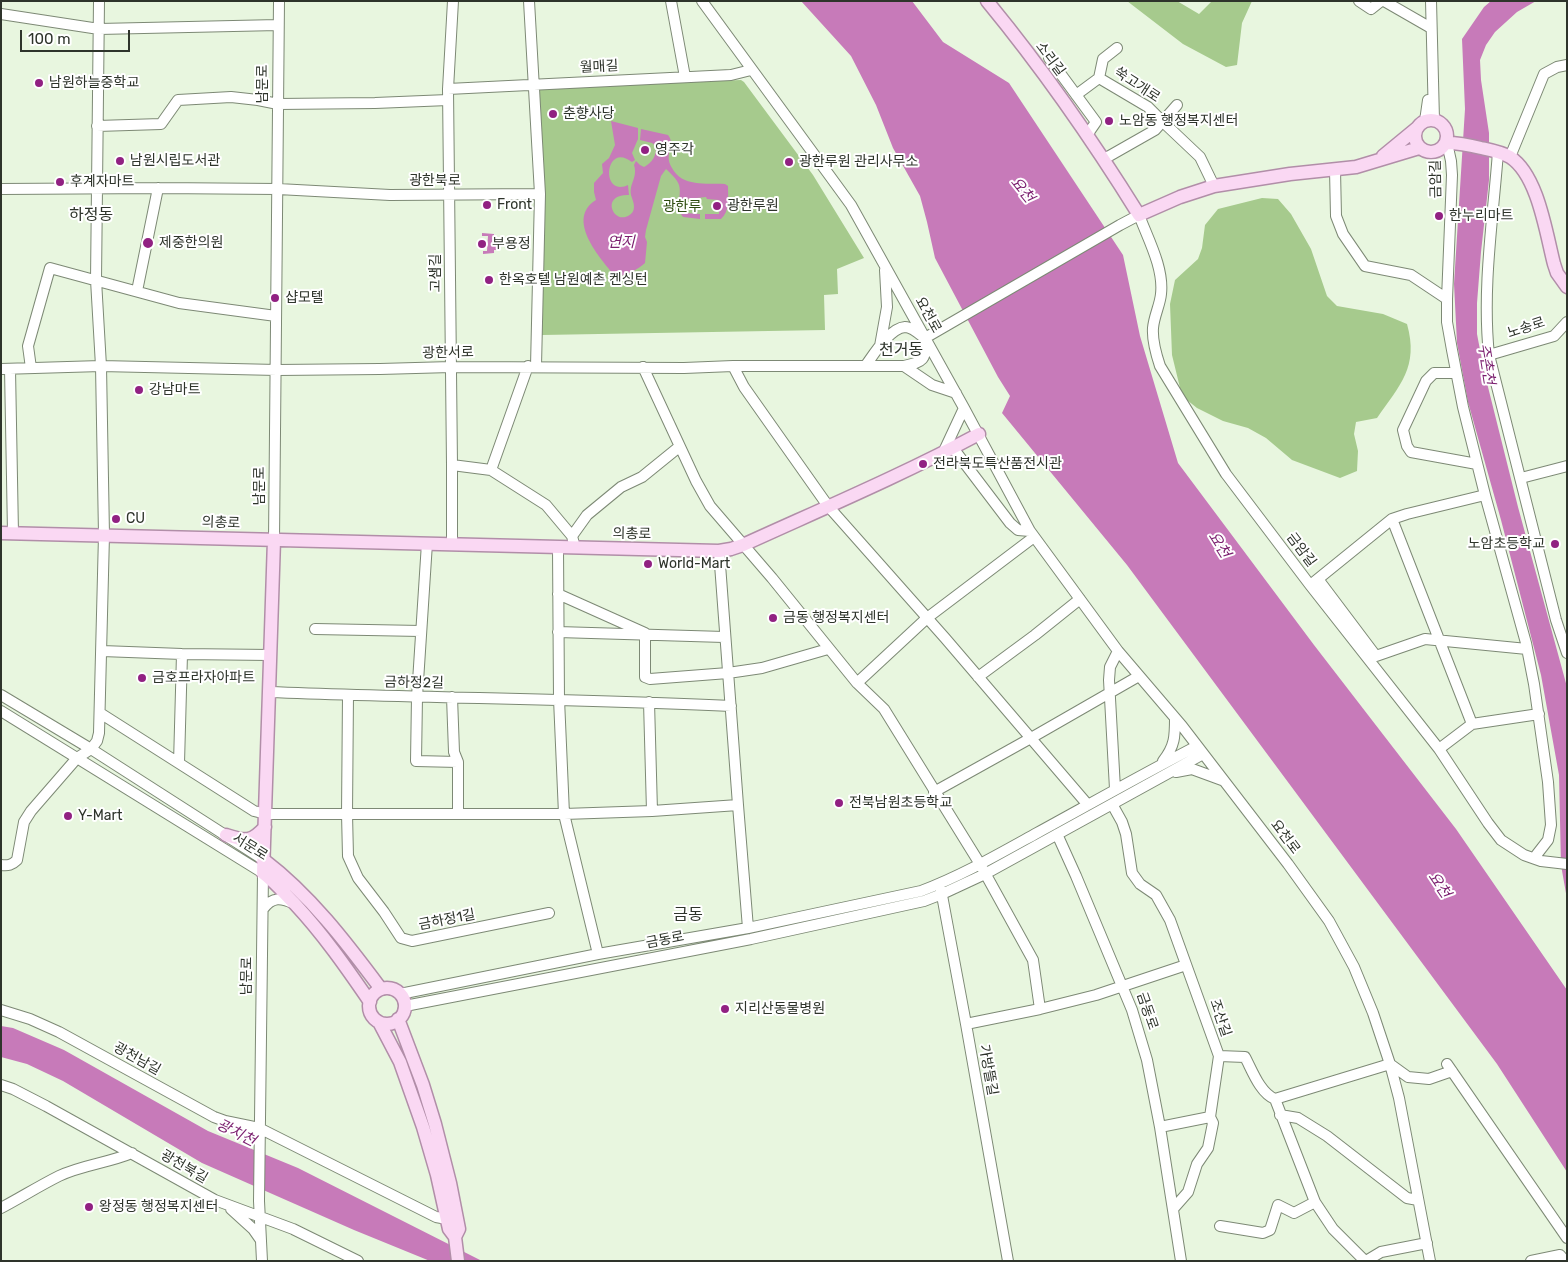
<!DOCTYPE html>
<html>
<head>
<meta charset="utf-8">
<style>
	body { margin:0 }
	#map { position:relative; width:1568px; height:1262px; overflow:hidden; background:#e8f6df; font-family:Rubik,sans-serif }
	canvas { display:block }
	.frame { position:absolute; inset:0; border:2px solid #2e342b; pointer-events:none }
	.scale { position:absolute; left:20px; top:30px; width:110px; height:22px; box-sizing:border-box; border:2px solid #2e342b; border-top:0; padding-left:6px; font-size:15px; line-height:18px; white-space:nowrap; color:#2e342b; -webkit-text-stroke:4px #fff; paint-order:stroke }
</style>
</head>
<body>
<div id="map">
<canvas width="1568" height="1262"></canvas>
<div class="frame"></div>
<div class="scale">100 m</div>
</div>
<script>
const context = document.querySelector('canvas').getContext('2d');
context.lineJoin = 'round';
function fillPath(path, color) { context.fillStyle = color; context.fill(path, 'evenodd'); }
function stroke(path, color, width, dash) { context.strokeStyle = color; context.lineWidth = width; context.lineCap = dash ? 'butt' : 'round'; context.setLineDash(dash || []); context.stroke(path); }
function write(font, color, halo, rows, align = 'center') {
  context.font = font + ' Rubik,"Noto Sans KR",sans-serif'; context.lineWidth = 4; context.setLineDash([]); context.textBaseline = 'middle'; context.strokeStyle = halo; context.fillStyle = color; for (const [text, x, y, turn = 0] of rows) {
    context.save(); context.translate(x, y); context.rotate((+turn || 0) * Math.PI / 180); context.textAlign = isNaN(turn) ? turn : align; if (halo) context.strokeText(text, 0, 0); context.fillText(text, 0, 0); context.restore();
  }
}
fillPath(new Path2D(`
	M1127,1H1177L1199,14L1211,2L1210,1H1252L1242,23L1237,65L1226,67L1183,44Z
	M741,80L744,82L813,175L864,258L837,269L838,294L824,295L825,330L542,335L545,194L539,91L542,88Z
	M1262,198L1278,199L1291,214L1311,249L1327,296L1337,306L1383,314L1407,324C1419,367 1400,385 1377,418L1356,422L1354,434L1358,451L1357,471L1340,478L1292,460L1266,438L1248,428L1223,421L1197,408L1182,396L1172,355L1170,304L1175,280L1198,259L1202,248L1205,225L1218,209Z`), '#a6ca8d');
fillPath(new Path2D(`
	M801,1H912L943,42L1009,83L1123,255L1140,336L1178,463L1314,645L1456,829L1567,990V1172L1497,1064L1127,565L1002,413L1010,396L998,377L935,258L927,222L920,196L893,148L876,105L851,56Z
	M1491,1H1536L1517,12L1495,32L1486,45L1480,60L1481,80L1489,133V180L1481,252L1477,303V334L1484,371L1518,507L1567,687V899L1561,865L1559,775L1541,675L1501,520L1468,402L1457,343L1454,284L1465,109L1462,39L1484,7Z
	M611,121L638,128V139L632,153L635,160L632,162C608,143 601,186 620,187C623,187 626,186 628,185L629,195C600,194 613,224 628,216C632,214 634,211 634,207C634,202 632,199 631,195C629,183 638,178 634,165L636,161L640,165L644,167C652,163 657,155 656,146L652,143L640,140L641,129L668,135C673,141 670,146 669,153C668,159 669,163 672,168C682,187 706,183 725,184L728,186C728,198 730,211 721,219H705V214H719V200L707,199L706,197L687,199L686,213L700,214V219L683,217C675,207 682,196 679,185C677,179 670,173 666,169L661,176L646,230L645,237L647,242L645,263C638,269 626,277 615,276C600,258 565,219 596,200L594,192V183L603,173L602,164L609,158L615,145Z
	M482,233L494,234V237H497V250H494V253L483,254V251H487L488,236H482Z
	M1,1026L13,1028L64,1050L208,1131L298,1168L482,1261H430L354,1230L202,1163L63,1081L27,1064L1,1057Z`), '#c77ab9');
const minor = new Path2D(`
	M529,1L540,194
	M671,1L685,77
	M702,1L851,205L964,408L1030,531L1118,651L1182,726L1288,864L1329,921L1354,967L1373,1013L1390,1064L1399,1098L1430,1261
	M1359,1L1371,9L1381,1
	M1384,1L1431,28
	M1431,1L1434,120
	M1,14L99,29L278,25
	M1049,58L1096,122L1087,135
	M1099,78L1148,107L1163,122L1200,157L1214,186
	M448,89L731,75L751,70
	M1076,95L1099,78L1103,59L1117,48
	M1425,121L1428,100
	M97,126L161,124L178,100L231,97L258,100L278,104L375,103L448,100
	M1447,143L1451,161L1452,175L1447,299V322L1452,350L1463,407L1485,495L1526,643L1534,684L1548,782L1551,825L1548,840L1534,858
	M1498,152C1493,219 1482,288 1489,355L1556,620L1567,653
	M1510,157L1544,74L1557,67L1567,65
	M1104,159L1155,130L1177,105
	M1335,170L1336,216L1343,234L1365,266L1411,275L1447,299
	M1,189L158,188L278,189L390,195L540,194L536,366
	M137,291L158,188
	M925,338L1120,225L1139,215C1148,239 1164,268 1161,294C1160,305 1154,316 1153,328C1152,341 1156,354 1160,366L1226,474L1310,585L1439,749L1488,823L1501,840L1524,855L1541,861L1567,864
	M880,346L887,307L885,270
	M1489,355L1554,336L1567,322
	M866,365C874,354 890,328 905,327C911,327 917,332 922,336
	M733,366L744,387L828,506L945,638L1088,805
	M904,366L932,385L956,393
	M643,367L696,481L710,506L772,578L857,683L884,709L980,864L1033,960L1040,1009
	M31,368L28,346L50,268L179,303L276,316
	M1,369L101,366L277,370L380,369L451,367L684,368L733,366H904C923,362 927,360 925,339
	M10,369L13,533
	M1456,373H1434L1426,381L1403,430L1407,446L1411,452L1477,464
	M953,448L1010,523L1018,530L1030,531
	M943,453L964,408
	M452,465L491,470L546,505L572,536
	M491,470L528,366
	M1521,478L1567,466
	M1392,519L1472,724
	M274,540L279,1
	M427,543L417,697L416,761L458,762
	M452,544V465L448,89L453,1
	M558,548L559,699L564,814L598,954
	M575,548L572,536L587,515L621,487L642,477L679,447
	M719,551L738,805L748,928
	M1318,579L1376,656L1425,639L1527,649
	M1313,583L1392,519L1407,514L1485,495
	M558,594L645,633V677L650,679L728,673L762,668L828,649
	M315,629L421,631
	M558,632L724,637
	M102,651L182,654L270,655
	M978,677L1035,635L1080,599
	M857,683L927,618L1034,537
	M269,692C423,698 577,699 731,706
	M1,695L91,749L264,860
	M348,695L347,814L348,856L358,878L384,912L401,938L412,941L549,913
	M452,697L454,752L458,762V813
	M649,702L652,811
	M1,711L263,873L259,1201L262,1261
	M100,713L254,811L266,814H564L652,811L738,805
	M1439,749L1472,724L1539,714
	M1163,761C1175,746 1175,736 1175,718
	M179,763L182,654
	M1176,772L1192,769L1222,780
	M1115,789L1109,680L1110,667L1118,651
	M934,792L1031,738L1139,676
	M1112,804L1122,822L1126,834L1132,873L1140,884L1156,895L1170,920L1219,1056L1210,1117L1213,1123L1208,1148L1197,1164L1188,1192L1173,1209
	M1057,834L1076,876L1132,1010L1147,1060L1160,1127L1181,1261
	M1,865C8,866 12,865 17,860L24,822L31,811L77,758L91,749L97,741L99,733L104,535L101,366L96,280L99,1
	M941,890L966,1024L1008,1261
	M263,909C273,896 281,898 295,904
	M400,994L598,954L748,928L921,891C961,876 999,854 1037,833C1090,804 1143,774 1197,746
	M405,1006L751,939L924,901L942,894L985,874L1203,754
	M1,1010L30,1019L59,1032L214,1117L225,1121L259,1128L436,1217L447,1219
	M966,1024L1040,1009L1096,995L1186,965
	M1219,1056L1245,1057C1252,1070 1260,1093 1275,1099L1315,1202L1333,1229L1365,1261
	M1447,1064L1567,1238
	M1,1085L13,1089L46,1106L215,1200L293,1229L358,1261
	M1275,1099L1390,1064L1408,1077L1429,1079L1452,1071
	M1280,1115L1298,1118L1327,1136L1407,1198L1418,1200
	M1160,1127L1210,1117
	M1,1208C20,1198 39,1186 59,1176C82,1165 108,1163 132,1153
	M231,1209L253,1229L260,1239
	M1220,1226L1263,1233L1270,1230L1278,1205L1294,1213L1315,1202
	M1366,1261L1381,1252L1427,1243
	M1531,1261L1560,1255L1565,1261`);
const major = new Path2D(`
	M987,1C1043,69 1093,141 1139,215L1180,197L1214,186L1290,174L1356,167L1419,148
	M1415 136a16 16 0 1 1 32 0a16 16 0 1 1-32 0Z
	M1447,143C1458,143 1469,145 1481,148C1490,150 1501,152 1510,157C1538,175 1546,233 1554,264L1557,273L1567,287
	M1383,156L1417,128
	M1,533L719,551L731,549L743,545C822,509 902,475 979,434
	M274,540L263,873C275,882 284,893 294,903C323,934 346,967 370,1002
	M226,835C245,841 251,843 265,827
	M264,860C310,895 346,942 381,989
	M369 1006a18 18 0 1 1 36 0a18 18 0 1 1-36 0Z
	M398,1019L423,1085L435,1124L450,1183L459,1229L455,1237
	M379,1022L400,1062L423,1127L437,1175L449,1229L455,1237L458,1261`);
stroke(minor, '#7d8975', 12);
stroke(major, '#b18ea8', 15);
stroke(minor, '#fff', 10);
stroke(major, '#fad8f3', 12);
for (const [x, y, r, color] of [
	[39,83,5,"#912182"],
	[553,114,5,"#912182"],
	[1109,121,5,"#912182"],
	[645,150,5,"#912182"],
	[120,161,5,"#912182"],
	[789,162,5,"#912182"],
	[60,182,5,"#912182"],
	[487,205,5,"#912182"],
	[717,206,5,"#912182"],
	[1439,216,5,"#912182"],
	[148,243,6,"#912182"],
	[482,244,5,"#912182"],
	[489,280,5,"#912182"],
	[275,298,5,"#912182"],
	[139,390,5,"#912182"],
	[923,464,5,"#912182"],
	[116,519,5,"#912182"],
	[1555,544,5,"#912182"],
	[648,564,5,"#912182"],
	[773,618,5,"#912182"],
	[142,678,5,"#912182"],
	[839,803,5,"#912182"],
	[68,816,5,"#912182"],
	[725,1009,5,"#912182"],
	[89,1207,5,"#912182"]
]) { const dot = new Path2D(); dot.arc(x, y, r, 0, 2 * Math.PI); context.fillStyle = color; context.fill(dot); stroke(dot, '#fff', 2); }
write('14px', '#2e342b', '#fff', [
	["소리길",1050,59,53],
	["월매길",599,67,-3],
	["남문로",263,84,-90],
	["쑥고개로",1137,85,33],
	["금암길",1436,179,-91],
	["광한북로",435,181],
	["고샘길",436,273,-90],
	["요천로",928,315,61],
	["노송로",1526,328,-18],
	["광한서로",448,353,-1],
	["남문로",260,486,-90],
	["의총로",221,523,2],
	["의총로",632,534,1],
	["금암길",1301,550,53],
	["금하정2길",414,683,1],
	["요천로",1285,837,53],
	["서문로",250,847,32],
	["금하정1길",447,920,-11],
	["금동로",665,940,-11],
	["남문로",247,976,-89],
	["금동로",1147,1011,71],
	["조산길",1220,1018,71],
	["광천남길",137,1059,29],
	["가방뜰길",988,1070,80],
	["광천북길",184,1167,30]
]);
write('14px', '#2e342b', '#fff', [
	["남원하늘중학교",49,83],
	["춘향사당",563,114],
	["노암동 행정복지센터",1119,121],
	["영주각",655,150],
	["남원시립도서관",130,161],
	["광한루원 관리사무소",799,162],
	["후계자마트",70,182],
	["Front",497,205],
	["광한루원",727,206],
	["한누리마트",1449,216],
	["제중한의원",159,243],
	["부용정",492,244],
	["한옥호텔 남원예촌 켄싱턴",499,280],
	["샵모텔",285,298],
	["강남마트",149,390],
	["전라북도특산품전시관",933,464],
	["CU",126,519],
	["노암초등학교",1545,544,"right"],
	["World-Mart",658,564],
	["금동 행정복지센터",783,618],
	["금호프라자아파트",152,678],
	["전북남원초등학교",849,803],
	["Y-Mart",78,816],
	["지리산동물병원",735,1009],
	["왕정동 행정복지센터",99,1207]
], 'left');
write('14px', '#2e4c10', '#fff', [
	["광한루",682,207]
]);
write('italic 15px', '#7a1e6e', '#fff', [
	["요천",1022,190,51],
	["연지",621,243],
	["주촌천",1486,364,81],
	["요천",1219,545,58],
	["요천",1439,885,56],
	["광치천",236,1133,27]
]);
write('16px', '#2e342b', '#fff', [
	["하정동",91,215],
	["천거동",901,350],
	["금동",688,915]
]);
</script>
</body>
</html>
